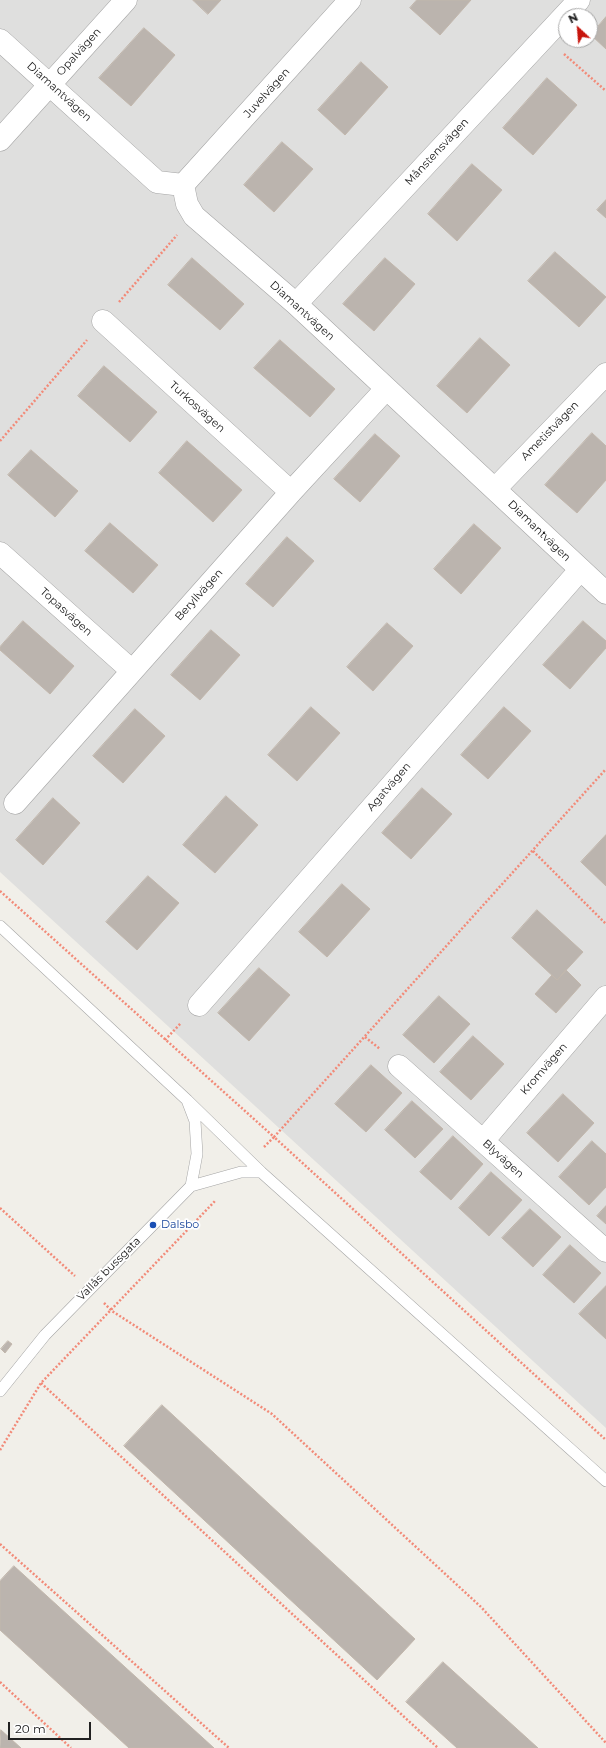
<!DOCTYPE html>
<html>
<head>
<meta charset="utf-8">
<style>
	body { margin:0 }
	#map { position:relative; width:606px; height:1748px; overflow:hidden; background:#f1efe9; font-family:Montserrat,sans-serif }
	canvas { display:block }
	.north { position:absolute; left:558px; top:8px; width:40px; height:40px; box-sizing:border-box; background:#fff; border:1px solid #a6a6a6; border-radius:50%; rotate:334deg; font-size:11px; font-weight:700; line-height:16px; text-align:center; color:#212121 }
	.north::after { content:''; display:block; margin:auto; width:14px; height:18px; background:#c7140c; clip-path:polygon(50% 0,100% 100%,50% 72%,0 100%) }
	.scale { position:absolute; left:8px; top:1722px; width:83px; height:18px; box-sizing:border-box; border:2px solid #212121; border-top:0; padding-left:5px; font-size:12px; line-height:14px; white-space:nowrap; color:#212121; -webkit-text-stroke:3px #fff; paint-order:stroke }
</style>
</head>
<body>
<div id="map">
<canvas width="606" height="1748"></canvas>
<div class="north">N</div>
<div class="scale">20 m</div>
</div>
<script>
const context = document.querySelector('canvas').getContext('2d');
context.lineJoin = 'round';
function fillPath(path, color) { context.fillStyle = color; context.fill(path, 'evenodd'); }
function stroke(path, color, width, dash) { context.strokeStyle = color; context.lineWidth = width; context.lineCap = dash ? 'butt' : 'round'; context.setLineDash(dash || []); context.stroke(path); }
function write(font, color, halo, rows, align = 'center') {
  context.font = font + ' Montserrat,sans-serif'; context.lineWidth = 3.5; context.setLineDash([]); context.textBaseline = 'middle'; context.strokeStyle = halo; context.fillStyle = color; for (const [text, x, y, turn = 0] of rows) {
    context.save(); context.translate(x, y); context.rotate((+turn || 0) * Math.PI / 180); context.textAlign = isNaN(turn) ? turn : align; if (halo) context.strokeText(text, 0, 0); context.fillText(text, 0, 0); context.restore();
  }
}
fillPath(new Path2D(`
	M0,0H606V1428L0,872ZM566,16H590V40H566Z`), '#dfdfde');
const building = new Path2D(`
	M193,0H221L208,14Z
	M417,0H471L440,35L410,8Z
	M606,17V49L591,35Z
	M144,28L175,55L131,106L99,78Z
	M361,62L388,87L345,135L318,110Z
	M547,78L577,105L533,155L503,128Z
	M282,142L313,169L274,212L244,185Z
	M472,164L502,190L457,241L428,214Z
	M606,200V218L597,210Z
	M555,252L606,297L579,327L528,281Z
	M192,258L244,304L220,330L168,285Z
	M385,258L415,284L374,331L343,304Z
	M480,338L510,365L467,413L437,386Z
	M280,340L335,389L310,417L254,368Z
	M104,366L157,412L130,442L78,396Z
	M592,433L606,446V480L577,513L545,485Z
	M375,434L400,456L360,502L334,479Z
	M187,441L242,490L213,522L159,473Z
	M31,450L78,491L55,517L8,475Z
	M110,523L158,565L133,593L85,551Z
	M474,524L501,548L461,594L434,569Z
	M287,537L314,561L273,607L246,584Z
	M23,621L74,666L50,694L0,650V647Z
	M583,621L606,641V648L570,689L543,665Z
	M387,623L413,646L373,691L347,667Z
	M211,630L240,655L200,700L171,675Z
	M311,707L340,733L297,781L268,755Z
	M504,707L531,731L488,779L461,755Z
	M135,709L165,736L123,783L93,756Z
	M422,788L452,814L411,859L382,833Z
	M226,796L258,825L215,873L183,845Z
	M53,798L80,823L43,865L16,840Z
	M606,835V886L581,862Z
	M148,876L179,903L137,950L106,922Z
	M342,884L370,909L327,957L299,932Z
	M537,910L583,952L557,980L512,938Z
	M259,968L290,995L249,1041L218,1013Z
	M566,970L581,985L556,1013L535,994L552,975L557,980Z
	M439,996L470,1024L434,1063L403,1035Z
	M473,1036L504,1064L471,1100L440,1072Z
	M371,1065L402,1093L366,1132L335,1104Z
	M563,1094L594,1123L558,1162L527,1133Z
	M412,1101L443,1129L415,1158L385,1130Z
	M453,1136L483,1164L451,1200L420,1172Z
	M592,1141L606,1154V1187L589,1205L559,1177Z
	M491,1172L522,1200L489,1236L459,1208Z
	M606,1206V1224L597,1216Z
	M530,1209L561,1237L533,1267L502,1238Z
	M570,1245L601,1273L574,1303L543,1275Z
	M606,1286V1339L579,1314Z
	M8,1341L12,1344L5,1353L1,1349Z
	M162,1405L415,1639L377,1680L124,1446Z
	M14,1566L214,1748H129L0,1630V1581Z
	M443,1662L538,1748H457L406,1702Z
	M1,1730L21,1748H0Z`);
fillPath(building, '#bbb4ae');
stroke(building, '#c2b7ac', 1);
const service = new Path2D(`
	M0,926L187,1100L195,1121L197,1154L191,1186
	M187,1100L261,1172L606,1481
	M0,1391L45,1335L191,1186L241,1172H261`);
const minor = new Path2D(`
	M0,40L157,182L183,185L187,204L194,216L296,304L606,593
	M0,140L126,0
	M183,185L350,0
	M296,304L579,0
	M103,321L291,492
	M495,489L606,374
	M0,553L131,670
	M15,803L291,492L386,389
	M199,1005L580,570
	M399,1066L606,1251
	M483,1141L606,997`);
stroke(service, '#a5a5a5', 12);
stroke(minor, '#a5a5a5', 23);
stroke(new Path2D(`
	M564,54L606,91
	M119,302L177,235
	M0,441L87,340
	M533,851L606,924
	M0,891L274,1137L606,769
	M365,1037L380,1049
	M165,1040L181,1023
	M264,1147L274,1137L606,1440
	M0,1208L75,1276
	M104,1303L112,1311L272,1414L481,1607L606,1743
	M41,1383L438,1748
	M0,1450L41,1383L215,1201
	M0,1544L229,1748
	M0,1682L71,1748`), '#f28a78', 2.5, [2, 2]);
stroke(service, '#fff', 11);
stroke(minor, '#fff', 22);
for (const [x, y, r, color] of [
	[153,1225,4,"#1a4fb4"]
]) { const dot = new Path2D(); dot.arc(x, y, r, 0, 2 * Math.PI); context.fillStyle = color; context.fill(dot); stroke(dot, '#fff', 1.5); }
write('11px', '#212121', '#fff', [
	["Opalvägen",79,52,-48],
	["Diamantvägen",59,92,42],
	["Juvelvägen",267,93,-48],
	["Månstensvägen",437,152,-47],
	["Diamantvägen",302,311,42],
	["Turkosvägen",197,407,42],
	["Ametistvägen",550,431,-46],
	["Diamantvägen",539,531,44],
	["Beryllvägen",199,595,-48],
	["Topasvägen",66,612,42],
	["Agatvägen",389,787,-49],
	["Kromvägen",544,1069,-49],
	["Blyvägen",503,1159,42],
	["Vallås bussgata",109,1269,-45]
]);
write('11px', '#164399', '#fff', [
	["Dalsbo",161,1225]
], 'left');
</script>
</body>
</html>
